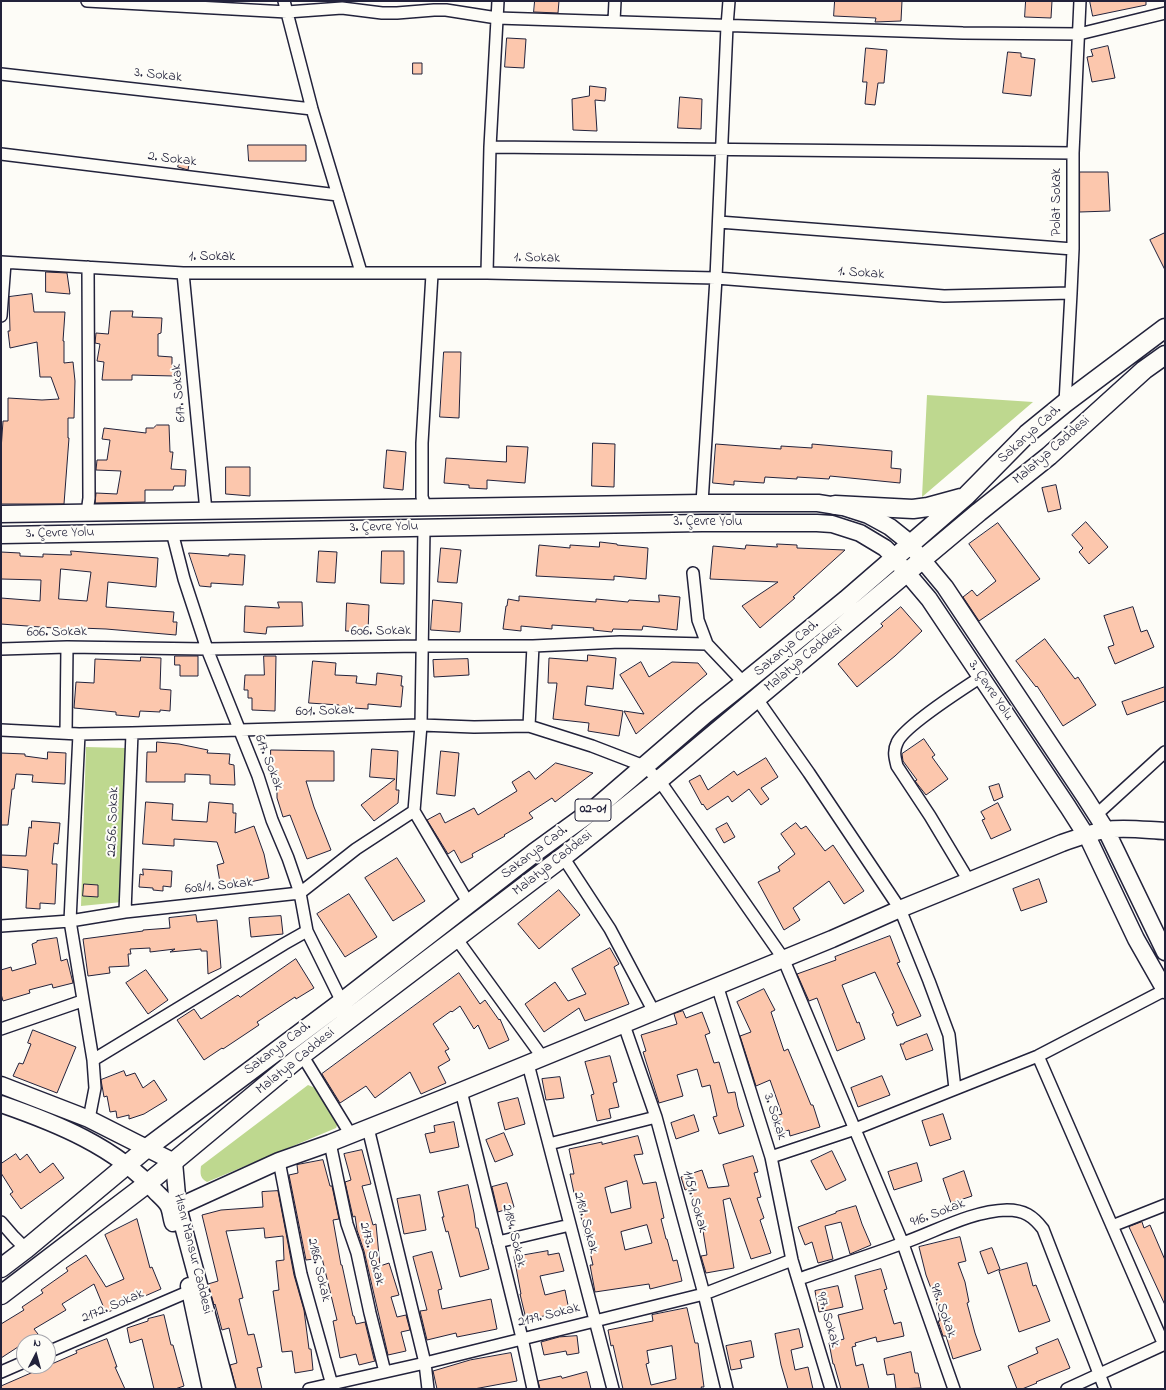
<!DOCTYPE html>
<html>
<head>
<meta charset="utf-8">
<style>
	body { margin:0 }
	#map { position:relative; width:1166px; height:1390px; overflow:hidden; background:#fdfcf7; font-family:"Indie Flower",sans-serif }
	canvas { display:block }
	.frame { position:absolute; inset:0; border:2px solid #22223b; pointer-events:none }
	.north { position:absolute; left:16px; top:1334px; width:40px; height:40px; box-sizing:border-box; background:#fdfcf7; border:1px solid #a5a5ac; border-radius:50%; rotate:6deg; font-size:11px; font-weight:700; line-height:16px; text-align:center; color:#22223b }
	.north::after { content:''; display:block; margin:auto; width:14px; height:18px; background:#22223b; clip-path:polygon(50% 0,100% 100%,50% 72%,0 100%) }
</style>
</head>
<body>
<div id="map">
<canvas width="1166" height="1390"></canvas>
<div class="frame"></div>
<div class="north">N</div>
</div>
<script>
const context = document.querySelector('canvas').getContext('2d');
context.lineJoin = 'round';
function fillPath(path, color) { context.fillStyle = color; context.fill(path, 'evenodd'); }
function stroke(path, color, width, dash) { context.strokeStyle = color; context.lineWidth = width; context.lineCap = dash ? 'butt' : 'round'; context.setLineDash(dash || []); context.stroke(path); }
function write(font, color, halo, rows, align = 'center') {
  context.font = font + ' "Indie Flower",sans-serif'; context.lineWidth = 4; context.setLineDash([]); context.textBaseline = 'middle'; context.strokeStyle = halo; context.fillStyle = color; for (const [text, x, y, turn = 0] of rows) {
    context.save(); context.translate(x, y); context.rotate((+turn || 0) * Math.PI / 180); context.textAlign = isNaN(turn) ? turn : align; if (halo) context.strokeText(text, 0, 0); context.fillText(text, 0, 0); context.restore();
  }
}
fillPath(new Path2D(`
	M927,395L1033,402L922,497Z
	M86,747L126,748L122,902L81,906Z
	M308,1085L318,1089L339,1121L336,1128L207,1182C200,1178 200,1174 201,1166Z`), '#bed88f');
const building = new Path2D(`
	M535,1H559L558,13L534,12Z
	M835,1H902L901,21L875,22L876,18L834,16Z
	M1026,1H1052L1051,18L1025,17Z
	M1090,1H1146V5L1093,16Z
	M507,38L526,39L524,68L505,67Z
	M1108,46L1115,78L1092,82L1087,57L1093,56L1091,50Z
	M866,48L887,50L884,83H878L875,105L865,104L867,82H863Z
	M1008,52L1021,53V57L1035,59L1031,96L1003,93Z
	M413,63H422V74H413Z
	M590,86L606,88L605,101L595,100L597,131L573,130L572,99L589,96Z
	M680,97L702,99L701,129L678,128Z
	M248,145H306V161H249Z
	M181,157L190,159L188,170L178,167Z
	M1080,172H1108L1110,211L1080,212Z
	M1165,233V270L1150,240Z
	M46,272L67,273L70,294L46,292Z
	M32,294L34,312H65L63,341H64V363L73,362L75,381L74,418H68V438H69L64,504H1V450L3,421H8V398L42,400L59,399L51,377H40L37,342L10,348L8,331H10L9,297Z
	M111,311H133L132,317L162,318L161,333L158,334V356L172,357V365H175L174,376L132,375V380H102L104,362L97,361L100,344L95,343L96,333L108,334Z
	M444,352H461L459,418L440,417Z
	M157,425H169L170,452H173L171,469L186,470L185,486H174L173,490H145V502L95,503L96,493L117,494L121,471L96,470L97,460H107L110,440L102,439L104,428L146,433V428H153Z
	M593,443L615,444L614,487L592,486Z
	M716,444L781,449V446L812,448V444L892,451L891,468L901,469L900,483L830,476L829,479L797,477V479L765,477L764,483L734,481V485L713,483Z
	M507,446L528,447L525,483L487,480V489L469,488V485L444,483L446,458L506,462Z
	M387,450L406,452L403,490L384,488Z
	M226,467H250V496L226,494Z
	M1056,485L1061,509L1048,512L1042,488Z
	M1086,522L1108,547L1089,564L1079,552L1083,548L1072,535Z
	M998,523L1040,579L979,621L963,597L972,590L977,596L996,581L969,544Z
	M600,542L617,544V545L648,548L646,579L614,576V580L536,576L539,545L570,548V545L599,547Z
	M777,544L797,545V548L845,550L793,597L795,598L760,628L742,606L778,582L710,579L713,546L745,549L746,545L777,547Z
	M441,548L461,550L457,583L438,582Z
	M71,551L158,558L156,587L108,582L106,607L174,612L173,622H177L176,635L106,629L80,628V630L1,624V598L40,601L41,580L1,579V552L20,553V556L43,557V554L71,555ZM61,569L91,572L87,601L59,599Z
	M319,551L337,552L335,583L317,582Z
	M382,551H404V584L381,583Z
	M189,553L229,556V554L245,555L243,585L211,583V587L200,586Z
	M659,595L680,597L677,630L643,626L642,630L613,629L612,632L593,630L594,628L552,625V629L521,626V631L503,629L506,606H507L508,599L519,601V596L596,602V599L628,602L629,600L659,602Z
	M433,600L462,603L460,632L431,630Z
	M278,602H302L303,626L267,627L266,634L244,632L245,606L279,608Z
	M347,603L369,605L368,632L346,631Z
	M901,607L922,631L895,656L857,687L838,664L883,626L881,624Z
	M1133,607L1141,632L1147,630L1154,647L1115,664L1108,647L1114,645L1104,616Z
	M1045,639L1075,679L1078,677L1096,705L1063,726L1037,686L1036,687L1016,661Z
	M588,655L616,658L613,689L587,686L585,705L623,711L619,736L588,731L589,723L553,719L557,683H548L549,658L587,661Z
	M175,656H198V676H180V665H175Z
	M264,656H276L275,711L252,710V698H248V690H244L245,675H264Z
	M141,657L161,658L160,689L171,690L170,711L160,710V712L140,711L139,717L116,715V712L74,708L76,682L94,683L95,659L140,661Z
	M468,659L469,675L434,677L433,660Z
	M313,661L336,663L335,675L357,676L356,683L376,685L377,673L402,676L401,686H403L401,707L368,704V709L339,707V705L309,703Z
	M641,662L649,677L672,662L698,663L707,674L636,734L624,711L644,714L620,675Z
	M1165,687V701L1127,715L1122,702Z
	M924,739L935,755L932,757L948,779L926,795L915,781L917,780L903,761L902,754Z
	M157,742L179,744L208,750L207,753L230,754L229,764L234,765L235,785L210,784V775L185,774V782H146L147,752H156Z
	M372,749L398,751L396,790H399L398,803L374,821L361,805L395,779L370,777Z
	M271,750L334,751V781H306L314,807L331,850L307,859L290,815L283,817L277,798V772H271Z
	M441,751L459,753L455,796L437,794Z
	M48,752L66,753L65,784L32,782L33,775L16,774L14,789H12L8,825H1V753L25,754V756L47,759Z
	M766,758L778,777L761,788L769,799L761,805L749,789L732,802L728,796L707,810L703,804L702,805L689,781L700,775L708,790L734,771L737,775Z
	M556,763L593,773L555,802L552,798L529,813L533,818L504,835L505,836L472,854L473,857L461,863L454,850L448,854L427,820L440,813L445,823L474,808L478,815L517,791L512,782L529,771L535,779Z
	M999,784L1003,797L994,801L989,787Z
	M146,802L173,804L172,820L207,822L209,802L233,804V813H236L235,833L254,826L264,854L269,878L221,888L217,865L224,863L217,842L174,839V846L143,844Z
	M998,803L1011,830L991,839L982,820L985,819L981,812Z
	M32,821L60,823L58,844L54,843L52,864H57L55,904L40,903V909L26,908L28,870L1,867V855L26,856L29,827L31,828Z
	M727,823L735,837L724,843L716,829Z
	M796,823L801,829L806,826L825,851L833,845L864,891L844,904L829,881L793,908L800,920L784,930L758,882L780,871L778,867L795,854L781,834Z
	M397,858L425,901L393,921L365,878Z
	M143,869L172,871L171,887L163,886V891L153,890V888L139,887L140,874L143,875Z
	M1039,879L1047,902L1021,911L1013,889Z
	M84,884L98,885V897L83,896Z
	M559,890L580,915L539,949L518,924Z
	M349,894L377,937L345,957L317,914Z
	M196,915L197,922L217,920L221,968L208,974L207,951H201V949L170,952L175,949L150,952V948L130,949L131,954H128L129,966L109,967L110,973L88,976L83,939L143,931V930L170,928L169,918Z
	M281,916L283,934L251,937L249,918Z
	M890,936L900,962L897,963L921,1016L897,1026L892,1014L894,1013L875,972L842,985L857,1023L859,1022L865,1039L837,1051L817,998L809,1001L797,974L836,960L835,957Z
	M57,938L61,961L67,959L73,983L53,988L52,984L29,990L30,993L3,1001L1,994V970L11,967L12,971L36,964L32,944L37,942V941Z
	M610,948L619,964L614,967L629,1004L585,1021L579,1008L544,1032L525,1004L555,982L568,1001L586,994L572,969Z
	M296,959L314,988L296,999L295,997L257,1022L259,1025L223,1049L222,1048L204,1060L177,1020L194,1009L201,1019L238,995L240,997Z
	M146,970L168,1000L148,1014L126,983Z
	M459,973L480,1004L485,1000L499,1020L500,1019L509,1040L489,1049L478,1025L474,1029L460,1006L452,1012L451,1011L433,1024L449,1049L445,1051L450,1060L438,1067L446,1083L421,1094L410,1072L375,1098L366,1086L340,1103L322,1074Z
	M764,989L775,1010L771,1012L784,1051L788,1049L811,1105H813L820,1127L790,1136L789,1130L776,1134L771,1117L782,1114L770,1080L756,1086L740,1036L751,1032L737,1002Z
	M683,1011L686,1018L702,1012L710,1033L705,1035L714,1063L719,1062L728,1093L735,1092L738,1107L744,1126L719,1134L713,1117L717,1116L710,1085L702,1087L697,1069L677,1075L683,1096L659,1103L643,1052L646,1051L641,1035L677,1024L674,1014Z
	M33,1030L76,1047L57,1093L13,1076L19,1063L23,1064L31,1044L28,1043Z
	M927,1034L933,1050L906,1060L900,1044H904V1043Z
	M610,1056L617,1082L613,1083L619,1107L609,1109L611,1118L597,1121L591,1095L594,1094L585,1062Z
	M124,1071L126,1076L135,1073L143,1088L154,1080L167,1100L144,1114L129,1119V1115L117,1118L116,1111L110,1112L107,1096L104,1097L101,1080Z
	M882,1076L890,1095L858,1107L851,1088Z
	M560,1077L564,1098L546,1100L542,1079Z
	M518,1098L525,1124L505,1130L498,1103Z
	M943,1114L951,1139L930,1146L922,1121Z
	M694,1115L699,1131L676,1139L671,1123Z
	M454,1122L459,1147L430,1153L425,1134L435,1132L434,1126Z
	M504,1133L513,1155L495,1162L486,1140Z
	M638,1136L643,1154L634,1155L643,1184L656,1182L664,1218L661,1219L666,1239H667L673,1261L677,1260L682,1281L650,1289L649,1284L595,1292L590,1265H593L586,1235L585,1236L576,1193H574L570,1174H574L569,1149L602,1142V1144ZM627,1181L631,1208L611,1213L605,1188ZM647,1225L652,1243L625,1250L621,1232Z
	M362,1150L371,1184L362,1186L373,1225L376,1224L380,1266L389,1263L399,1295L391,1297L397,1317L406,1315L410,1330L401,1332L406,1351L388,1355L364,1251L357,1230L355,1216L353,1217L345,1182L351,1180L344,1154Z
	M832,1151L846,1180L826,1190L811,1161Z
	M16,1154L20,1160L27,1154L40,1173L53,1163L64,1178L21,1209L10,1194L13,1192L1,1173V1164Z
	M753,1156L758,1172L754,1173L761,1197L757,1198L764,1218L760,1220L771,1253L751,1259L730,1198L723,1200L734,1268L706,1273L701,1256L707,1255L702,1225L699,1226L695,1203H693L691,1188L685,1190L681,1177L702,1170L708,1188L729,1186L723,1165Z
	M323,1160L330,1186H332L339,1219L333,1220L341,1265H342L353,1316H354L356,1324L365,1322L374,1359L375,1361L359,1365L356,1354L340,1358L333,1321L337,1320L322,1258L306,1260L289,1175L298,1173L297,1165Z
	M917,1163L922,1181L894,1190L888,1172Z
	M964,1171L972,1196L951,1203L943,1179Z
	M507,1183L514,1207L498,1212L492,1187Z
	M468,1185L474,1213L476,1228H478L489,1269L460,1277L448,1231L446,1232L442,1217H444L438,1192Z
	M278,1191L294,1275L304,1310L309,1349H311L313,1370L295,1373L292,1351L282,1352L273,1291L279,1290L276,1261L284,1260L283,1236L265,1238L264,1228L226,1231L243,1298L239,1299L248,1335L254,1334L262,1367L257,1368L262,1389H236L230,1365L237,1363L229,1328L222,1330L215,1304L214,1305L208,1284L218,1281L202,1215L221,1210L263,1207L262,1192Z
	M420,1195L426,1230L404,1234L397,1199Z
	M856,1206L862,1224L871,1245L850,1254L841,1222L825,1226L833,1259L818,1263L812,1242L805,1245L798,1227L836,1213V1212Z
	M137,1219L150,1268L152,1267L161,1289L106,1313L94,1284L62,1304L66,1310L34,1329L38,1334L1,1358V1324L24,1310L22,1307L43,1293L41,1290L68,1271L66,1268L86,1255L106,1287L124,1279L105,1235Z
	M1142,1222L1144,1228L1150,1225L1165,1260V1305L1129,1227Z
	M960,1237L966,1261L958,1263L965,1282L969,1302L967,1303L975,1333L981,1350L953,1359L946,1336H943L938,1321H940L934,1290L932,1291L926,1275L919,1247Z
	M992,1248L1000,1269L988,1274L980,1252Z
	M548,1251V1255L559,1253L564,1271L540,1276L545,1295L565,1290L569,1310L549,1312L550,1315L526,1319L520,1294H521L514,1257Z
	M432,1252L442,1289L438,1290L442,1309L491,1299L497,1329L457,1337L456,1333L427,1340L420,1311L427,1310L413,1257Z
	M1027,1263L1033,1286L1036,1285L1050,1321L1019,1332L999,1271Z
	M881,1269L887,1289L884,1290L894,1324L901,1322L904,1336L877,1342L876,1337L855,1343L856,1346L852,1347L856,1366L863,1364L869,1389H841L834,1364H833L829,1343L844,1339L838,1315L863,1309L855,1276Z
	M838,1286L843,1307L819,1312L815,1291Z
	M687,1308L695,1343H698L704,1387H701L702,1389H623L613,1345L611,1346L608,1330L653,1321L652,1315ZM672,1346L676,1379L651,1385L646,1364L649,1363L647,1351Z
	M164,1315L171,1345H173L184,1386L175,1389H154L142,1339L130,1343L127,1328L148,1321V1319Z
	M799,1329L803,1347L791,1350L795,1370L808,1367L813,1389H788L781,1365L775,1334Z
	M577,1336L579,1353L567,1355L566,1351L544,1355L541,1342L559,1337Z
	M107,1339L117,1367H115L125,1389H1V1386L77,1353L76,1351Z
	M1058,1339L1070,1368L1036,1382L1037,1383L1022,1389H1017L1008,1366L1038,1353L1036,1348Z
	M751,1341L754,1357L740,1360L742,1368L731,1370L726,1346Z
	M911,1352L915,1373H918L921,1388L896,1389L894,1374L887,1375L884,1359Z
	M511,1353L517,1381L474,1389H437L433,1371L470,1360Z
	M587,1372L591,1389H540L538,1381L561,1376L562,1378Z`);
fillPath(building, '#fcc7ad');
stroke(building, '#22223b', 1);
const street = new Path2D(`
	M87,1L287,12L342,8L382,13H397L434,10H446L497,18L963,33L1079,34L1165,13
	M284,1L312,109L361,272
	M614,21L615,1
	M1,74L312,109
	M490,147L1073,153
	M1,154L338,195
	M719,222L1073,249
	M1,262L183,273H487L716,278L944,296L1071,293
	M183,273L206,511
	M487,273L490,147L498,1
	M1,316L5,263
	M1065,403L1071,293L1073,249V153L1080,1
	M702,503L716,278L727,26L729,1
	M426,508L422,497V443L432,274
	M87,513L89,498L88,267
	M424,528L421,725L414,811L469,904
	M172,532L184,579L207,649L258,776L272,820L288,858L300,893L307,931L342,1002
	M693,573L698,620L707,644
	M1,649L67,647L207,649L422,646H533L620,642L707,644L744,683
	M757,699L809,773L900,909L929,981L949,1035L955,1089
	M529,726L533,646
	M1,730L79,734L132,733L421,725L474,727L529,726L592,746L644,766L659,780L783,958L903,1244L954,1389
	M66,733L67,647
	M79,734L70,921L93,1060L95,1088L89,1119
	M1096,815L1165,752
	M563,857L610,929L654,1012
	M969,881L930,816L897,766C895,758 893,751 897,743C903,727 964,688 981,677
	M125,912L132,733
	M1,926L70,921L125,912L300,893L356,849L414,811
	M456,938L543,1058
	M717,985L771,1157L792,1260L831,1389
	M624,1025L656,1117L704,1294L727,1389
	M1,1029L82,1001
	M302,1055L351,1135
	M1038,1056L1164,1345
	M93,1060L284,944L307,931
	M528,1064L613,1389
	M461,1091L522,1338L533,1389
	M368,1128L425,1363L428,1389
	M330,1143L347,1224L357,1253L370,1313L385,1372
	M549,1144L656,1117
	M771,1157L855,1129L1038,1056L1165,990
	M279,1161L301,1274L332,1385
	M1,1222L14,1237L26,1249
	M1112,1226L1165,1205
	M498,1242L570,1225
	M799,1279C833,1267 869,1256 903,1243C937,1231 971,1211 1007,1210C1024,1210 1033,1216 1043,1229L1105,1389
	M48,1352L190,1291
	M1,1372L24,1362
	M309,1389L425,1363L704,1294L792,1260
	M1067,1389L1165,1344`);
const secondary = new Path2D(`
	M1,514L702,503H818L843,507L868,515L890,527L905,539L945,587L1085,797L1106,830L1165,952
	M1,535L702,523H817L832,524L860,533L885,548L890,553L929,599L1068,807L1089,840L1136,939L1165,990
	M1,1085L89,1119L174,1162L178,1207L227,1389
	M1,1104C56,1123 116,1147 156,1192C160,1196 165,1200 168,1205C171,1210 171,1217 173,1223
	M178,1207L279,1161L330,1143L461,1091L832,939L900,909L1062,843C1076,838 1090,833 1105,830C1124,827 1145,830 1165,831
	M189,1286L211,1389`);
const primary = new Path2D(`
	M835,505L913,509L928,507L961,498
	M1,1268L26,1249L147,1148L342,1002L534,853L596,808L705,714L744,683L846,600L966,496L1027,434L1065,403L1165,328
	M1,1295L148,1183L302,1055L563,857L659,780L979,512L1049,456L1144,370L1165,355`);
stroke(street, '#22223b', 14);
stroke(secondary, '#22223b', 19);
stroke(primary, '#22223b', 21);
stroke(street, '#fdfcf7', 11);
stroke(secondary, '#fdfcf7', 16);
stroke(primary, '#fdfcf7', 18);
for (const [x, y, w] of [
	[593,810,36]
]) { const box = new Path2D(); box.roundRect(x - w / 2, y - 11, w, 22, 3); context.fillStyle = '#fdfcf7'; context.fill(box); stroke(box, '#22223b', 1); }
write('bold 13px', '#22223b', null, [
	["02-01",593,810]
]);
write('14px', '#22223b', '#fdfcf7', [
	["3. Sokak",158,76,6],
	["2. Sokak",172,160,7],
	["Polat Sokak",1058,202,-90],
	["1. Sokak",212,258],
	["1. Sokak",537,259,1],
	["1. Sokak",861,274,4],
	["617. Sokak",180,393,-95],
	["Sakarya Cad.",1030,435,-42],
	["Malatya Caddesi",1052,451,-41],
	["3. Çevre Yolu",708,523],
	["3. Çevre Yolu",384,528,-1],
	["3. Çevre Yolu",60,534,-1],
	["606. Sokak",381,632,-1],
	["606. Sokak",57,633,-1],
	["Sakarya Cad.",787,649,-40],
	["Malatya Caddesi",804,659,-40],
	["3. Çevre Yolu",990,691,56],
	["601. Sokak",325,712,-2],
	["617. Sokak",268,763,69],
	["2256. Sokak",114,822,-88],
	["Sakarya Cad.",535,853,-37],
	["Malatya Caddesi",553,864,-38],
	["608/1. Sokak",219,887,-6],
	["Sakarya Cad.",278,1049,-37],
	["Malatya Caddesi",296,1062,-39],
	["3. Sokak",774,1117,72],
	["1151. Sokak",694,1202,75],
	["916. Sokak",938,1214,-21],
	["2181. Sokak",585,1223,75],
	["2184. Sokak",513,1236,76],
	["Hısnı Mansur Caddesi",192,1254,76],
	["2173. Sokak",371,1254,75],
	["2186. Sokak",318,1270,77],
	["2172. Sokak",113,1307,-23],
	["918. Sokak",942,1311,71],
	["2179. Sokak",549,1316,-14],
	["917. Sokak",827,1320,74]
]);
</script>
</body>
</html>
